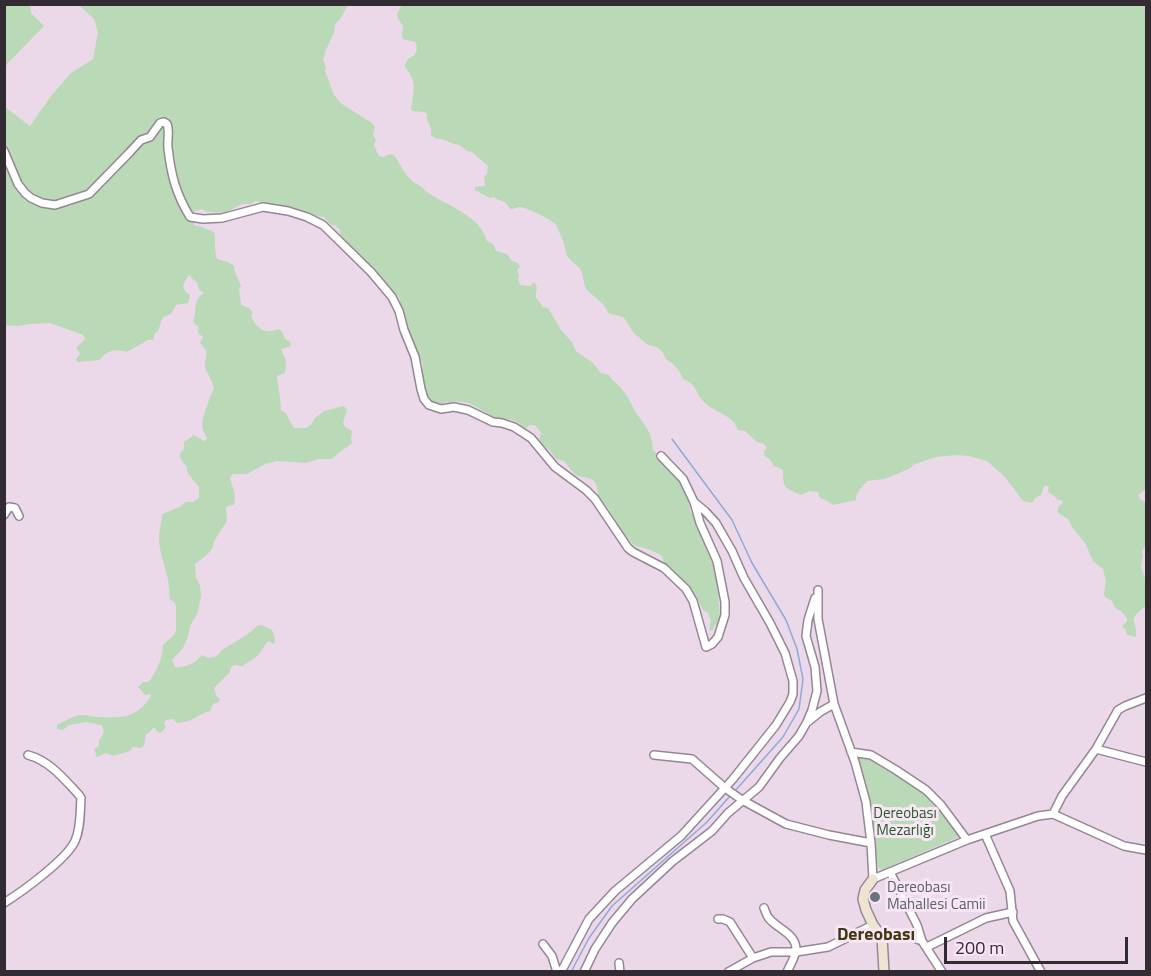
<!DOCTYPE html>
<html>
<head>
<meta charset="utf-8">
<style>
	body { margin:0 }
	#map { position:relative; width:1151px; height:976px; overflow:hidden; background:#ebd9ea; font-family:"Titillium Web",sans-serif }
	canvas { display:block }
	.frame { position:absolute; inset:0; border:6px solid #322b32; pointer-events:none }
	.scale { position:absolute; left:944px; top:937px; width:184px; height:27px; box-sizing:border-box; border:3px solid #322b32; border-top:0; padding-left:8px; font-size:18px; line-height:21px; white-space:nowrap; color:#322b32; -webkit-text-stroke:4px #f8e6f7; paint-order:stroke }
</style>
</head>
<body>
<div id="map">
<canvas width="1151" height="976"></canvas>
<div class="frame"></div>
<div class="scale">200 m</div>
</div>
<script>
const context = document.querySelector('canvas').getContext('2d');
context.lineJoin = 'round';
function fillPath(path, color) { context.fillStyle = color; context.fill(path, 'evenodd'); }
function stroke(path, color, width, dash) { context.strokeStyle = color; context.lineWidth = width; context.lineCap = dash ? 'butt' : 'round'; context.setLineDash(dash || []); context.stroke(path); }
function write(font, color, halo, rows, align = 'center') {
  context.font = font + ' "Titillium Web",sans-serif'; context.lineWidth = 6; context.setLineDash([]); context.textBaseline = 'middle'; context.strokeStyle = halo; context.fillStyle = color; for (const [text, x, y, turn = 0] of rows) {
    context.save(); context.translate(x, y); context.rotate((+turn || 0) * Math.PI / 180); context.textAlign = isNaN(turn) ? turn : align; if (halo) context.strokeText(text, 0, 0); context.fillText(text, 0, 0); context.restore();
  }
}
fillPath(new Path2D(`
	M5,4L30,5L31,13L44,26L7,64L5,72Z
	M402,4L1146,5V489L1138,495L1140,499L1146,503V546L1144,547L1142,552L1143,556L1141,567L1146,581V606C1125,621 1138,619 1136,637L1127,635L1125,629L1122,627L1127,621V618L1121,611L1115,608L1112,601L1105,597L1104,593L1106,581L1103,569L1093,561L1085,543L1072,527L1069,520L1057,512L1059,506L1063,503L1061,500H1058L1052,494L1049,493L1048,490L1049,486H1044L1041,495L1035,498L1032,503L1023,501L1005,477L987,461L969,456L957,455L936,457L915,464L909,469L884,479L867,481L860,489L856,496V500L833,505L826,500L820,498L818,492L809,491L801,495C784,487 783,489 783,470L774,466L770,459L764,456V451L767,448L764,444L757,442L745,431L738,430C733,415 716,413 705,403C694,393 699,385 683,379C678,367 675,366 665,358C663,349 656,346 648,345C643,340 638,338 634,333C630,329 628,322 624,318C620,315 615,316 611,314C606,312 608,311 605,307C601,301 594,297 589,292C583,286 584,278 581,271C579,265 570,262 567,255C565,250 565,246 563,241C562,238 558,229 556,225C553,220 527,208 520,207C518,207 513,209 511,210L505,202L499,200L493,197L490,198L475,190V187L485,186L484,177L487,174L488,166L472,152L467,151L459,145L451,143L445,140L435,138L431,135V128L427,120V114L424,112L412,111L411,107C413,98 416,84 411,76C407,67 401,69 409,58C416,56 419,49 415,42L403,39L402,35L403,26C396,14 395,18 402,4Z
	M79,5H348L342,16L335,25L334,33L325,52L323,60L326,67L325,71L334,95L342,104L372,123L375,127L373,135L376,140L374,146L379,156L383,157L390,154L394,155C400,164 404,173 412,181C418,186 414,182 420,186C423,188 425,190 427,192C447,206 480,215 487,241L493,244L496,251L507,254L512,261L518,263L520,267L517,271L519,274L518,280L520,285L531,286L533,282C540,287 535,290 536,297L543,307L548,308L561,330L572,342L576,351L593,363L601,373L609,375C613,382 620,385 624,392C629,398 632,406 636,413C646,427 652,432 653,450L681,477L689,496L690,511L701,524L717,575L720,620V623L714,626L713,630L710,631L709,629L711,621L708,613L702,609L696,595L691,590L688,584L676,574L670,567L664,563L662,556C657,553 651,550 645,548C644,548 637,546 636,546C626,540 614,518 608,508C605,504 601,502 599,498C597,493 598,488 596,484C592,476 582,478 576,475C574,474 566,463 564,461L556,459C555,457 553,455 552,453C548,447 542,446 539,439L541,433L535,425H529L527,428L523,427C515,417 504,419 492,418C489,413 485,412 480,409C465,399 453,401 436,404L427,398L426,391L421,381L423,365L419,355L408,336V333L402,314L400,304V299C395,293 389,287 383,281C378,276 376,269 370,265C367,262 361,260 357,256V251L352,250C351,248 351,246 349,244C345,238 339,238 340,230L336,226L330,224L324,217L315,216L299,209L284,207L279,204H268L255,201L251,204H242L225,213L207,212L202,209L195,211L193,213L194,225L202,227L214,232C216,241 214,251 217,259L228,262L234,266L235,272L241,286L239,289L241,305L249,308L253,313L251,315C255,328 266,335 278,329L282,331L285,339L289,341L291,344L289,347L281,349L286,361L285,373L277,376C278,388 281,399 281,411L285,412L294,428H306L311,425L315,418L324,411L344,406L347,410C346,415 341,423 345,427C347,429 350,429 352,431L351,439L352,443L331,459H318L306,463L277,461L265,464L247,474H233L230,478C232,487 237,494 234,505L227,506L226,508L227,521C225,524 215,539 214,542C213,544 213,545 213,547C209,555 201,559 195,564L196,578L200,585L201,596L198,611L196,616L190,626L188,636L183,648L172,660L175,667C181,668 191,665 196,661C198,659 200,657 202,655L208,658L214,657L218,655L222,650L248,634L257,626L262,625L272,630L275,638V642L273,644L269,641L266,643C263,648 260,654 255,658C250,661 247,662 243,666L235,665L231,667L230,672L214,688L216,695L220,699L219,702L213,704L210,711C196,715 194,722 177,723L173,719L166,720L164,723L166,727L161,733L158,732L154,727L150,732L146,734L144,745L141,748L133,747L130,751L113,756L106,753L97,757L94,749L99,746V740C103,736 106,730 101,725L86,722L69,725L63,730L57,729V725C65,721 74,715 83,715C88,715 93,717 97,717C121,718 137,719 151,696L150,694L144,695L143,692L138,687L143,682H149C156,671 163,659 163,645L174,635L176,630V607L175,603L170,599C169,591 169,583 167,575C164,563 159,550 159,538C159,530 162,522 162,514L180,507L186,502H193L199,498V487C195,480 186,476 187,467C183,461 175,456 184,449V442L194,435L204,441L207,439C206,435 202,429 202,426C202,416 210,398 214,388C212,381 209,376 206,370C203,362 208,356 206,351C205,348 202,346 200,343L203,337L198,333V326C191,322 193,321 195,315C196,305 194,300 204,293L199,290L197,282L191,278L190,274C184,282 179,288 190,295L188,303L176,305L171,314L163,317L158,331L155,333L153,340H148L127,352C116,349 107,349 100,360L77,362L76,359L80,354L76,348L85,339L83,335L50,323L30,324L19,326L5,325L4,105L5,107L30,126L51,96L71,73L93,59L98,32L94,19Z
	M862,755C892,767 924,787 944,813C950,820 955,829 961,836L882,870L878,867L858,759Z`), '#bad9b7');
stroke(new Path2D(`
	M672,439L732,520L752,563L786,620L797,649L803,679L799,709L783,737L734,792
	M571,972L589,938L612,906L707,822L730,796`), '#8fa9d9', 1.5);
const street = new Path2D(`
	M4,151L18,184L25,193L31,198L42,203L55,205L89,194L129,153L141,140L150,137L160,123L164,122L167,124C170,131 167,139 168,148C171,175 176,194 190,217L203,219L222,218L263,207L288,211L307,217L323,225L371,272L392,297L399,311L404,330L415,357L421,389L424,399L429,405L441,409L454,407L468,410L493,422L502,423L514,427L531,438L555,467L586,490L595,499L628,548L633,552L664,568L686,589L693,601L706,647L712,644L718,637L725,615V602L717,561L700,523L694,502
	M4,515L9,507L15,508L19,516
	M818,590V619L834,704L855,762L866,802L871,843L873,879L967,840L1038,816L1053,814L1124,846L1146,850
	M809,721L820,712L834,704
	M1096,749L1146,762
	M851,752L871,755L896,770L926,790L941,805L967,840
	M654,755L692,759L725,788L742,800L786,824L829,835L871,843
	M1053,814L1062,796L1096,749L1118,710L1125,706L1146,698
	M985,834L1010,891L1013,921L1041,972
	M890,872L917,925L922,941L942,972
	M4,903C23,891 67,859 75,841C81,828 80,811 81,798L79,795C64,779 50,761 28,755
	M764,908C765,910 767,916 768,917C775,928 796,933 796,949C796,956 790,965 787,972
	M718,919H723L730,922L753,958
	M882,937L909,936L922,941
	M543,944L552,956L557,972
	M927,947L986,918L1013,912
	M619,963L620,972
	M561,972L589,919L615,891L681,836L733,779L776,725L790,702L793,694V681L785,653L770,623L744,578L732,551L716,523L705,511L694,502L683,479L661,456
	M584,972L595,949L612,923L632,899L673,861L712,831L728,813L759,787L780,758L799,736L807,722L812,710L817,691L815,667L806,636L808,620L815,598
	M728,972L753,958L771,952H796L828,947L873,925`);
const secondary = new Path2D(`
	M873,879L865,890L863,899L866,910L873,925L882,937L884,972`);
stroke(street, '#968695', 10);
stroke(secondary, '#968695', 12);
stroke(street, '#fff', 7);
stroke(secondary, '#efe3d1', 9);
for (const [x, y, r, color] of [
	[875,897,6,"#6b7280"]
]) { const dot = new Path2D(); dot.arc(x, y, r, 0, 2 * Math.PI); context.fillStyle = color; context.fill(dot); stroke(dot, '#f8e6f7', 2); }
write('15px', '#245c23', '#f8e6f7', [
	["Dereobası",905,814],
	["Mezarlığı",905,831]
]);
write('15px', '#5b616d', '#f8e6f7', [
	["Dereobası",887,888],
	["Mahallesi Camii",887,905]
], 'left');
write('bold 18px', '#3e390f', '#f8e6f7', [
	["Dereobası",876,936]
]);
</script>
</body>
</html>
